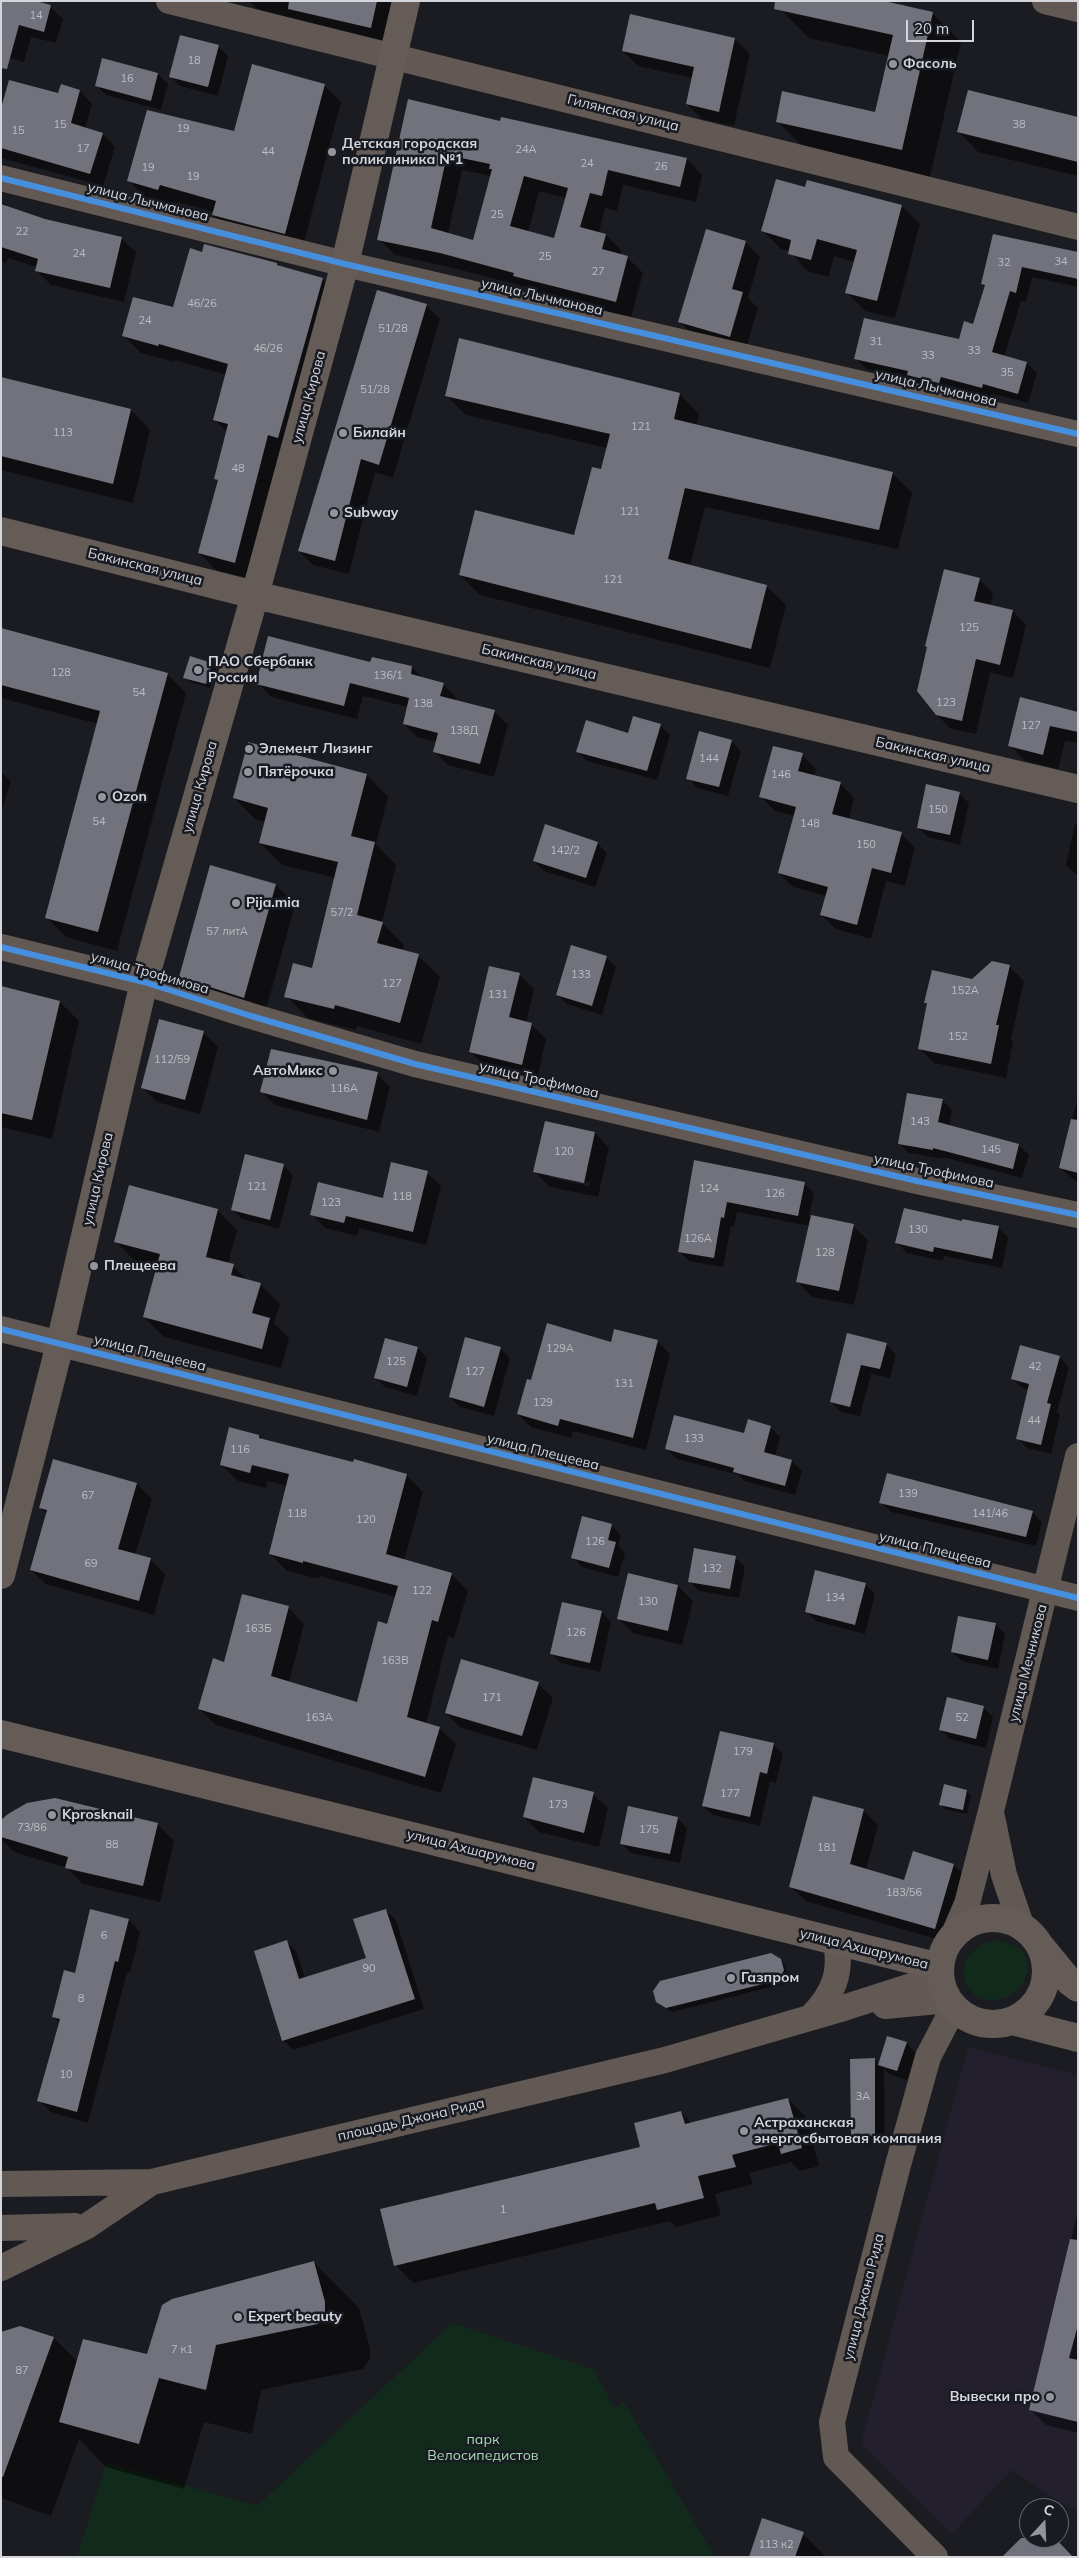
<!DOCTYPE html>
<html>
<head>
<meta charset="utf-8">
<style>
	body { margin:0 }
	#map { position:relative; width:1079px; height:2558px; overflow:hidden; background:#1b1c21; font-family:Mulish,sans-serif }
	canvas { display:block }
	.frame { position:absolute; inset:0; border:2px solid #d5d6dc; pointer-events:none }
	.north { position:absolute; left:1019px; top:2498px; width:50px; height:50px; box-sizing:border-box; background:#191b23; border:1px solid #64666d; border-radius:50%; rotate:20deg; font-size:14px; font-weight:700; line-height:20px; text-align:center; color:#d5d6dc }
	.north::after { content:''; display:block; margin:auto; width:18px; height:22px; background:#94959b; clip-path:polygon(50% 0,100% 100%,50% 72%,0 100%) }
	.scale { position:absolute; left:906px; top:20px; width:68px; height:22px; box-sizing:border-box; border:2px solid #d5d6dc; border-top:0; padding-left:6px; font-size:15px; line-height:18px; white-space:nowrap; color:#d5d6dc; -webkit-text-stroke:4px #191b23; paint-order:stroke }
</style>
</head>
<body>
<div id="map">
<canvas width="1079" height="2558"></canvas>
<div class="frame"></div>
<div class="north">С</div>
<div class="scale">20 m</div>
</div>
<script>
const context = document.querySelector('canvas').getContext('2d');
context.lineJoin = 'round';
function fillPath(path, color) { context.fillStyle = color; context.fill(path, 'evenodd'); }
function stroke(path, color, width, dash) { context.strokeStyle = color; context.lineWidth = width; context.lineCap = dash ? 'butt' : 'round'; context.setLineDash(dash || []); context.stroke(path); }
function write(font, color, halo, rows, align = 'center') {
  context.font = font + ' Mulish,sans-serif'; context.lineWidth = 5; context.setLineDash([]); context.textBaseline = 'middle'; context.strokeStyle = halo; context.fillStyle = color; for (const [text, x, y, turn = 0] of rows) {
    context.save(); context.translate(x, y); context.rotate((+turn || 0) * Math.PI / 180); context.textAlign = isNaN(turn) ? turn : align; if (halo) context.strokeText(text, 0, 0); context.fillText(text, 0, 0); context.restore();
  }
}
fillPath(new Path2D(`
	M968,2047L1078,2075V2513L1011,2470L952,2534L861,2444Z`), '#231f2d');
fillPath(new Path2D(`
	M999,1940L1021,1949C1048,1991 981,2020 966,1983C963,1976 962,1968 966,1961C973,1947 984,1942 999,1940Z
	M452,2323L593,2369L614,2407L624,2402L715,2557H77L106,2463L257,2506Z`), '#122a1b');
fillPath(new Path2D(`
	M1,1L50,7L63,19L56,43L31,37L24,62L1,56Z
	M249,1H398L388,44L257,9Z
	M781,10L932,13L961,42L930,177L805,149L777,121L876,114L889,56L809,38Z
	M631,15L735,39L750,54L734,126L702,119L687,104L693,78L638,66L623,51Z
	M218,46L228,56L218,96L180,86L170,76Z
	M103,59L158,74L168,84L161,110L106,95L96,85Z
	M324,85L341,102L302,250L231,232L213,215L214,212L177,202L176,207L146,198L129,181L235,132Z
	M61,86L80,91L92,104L85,129L103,134L115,147L103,186L1,158V101L59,95Z
	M409,101L501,122L687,159L702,175L696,202L623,185L617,211L605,208L599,233L606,235L622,251L620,255L627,257L643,273L631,317L531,292L526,287L457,269L395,255L379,239ZM462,170L491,176L474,241L448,234ZM539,191L566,198L555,239L528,232Z
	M1078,118V176L978,152L959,132Z
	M1,202L10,208L44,220L121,238L136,252L124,302L51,285L37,271V267L8,258L6,263L1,261Z
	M902,206L920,224L895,318L865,311L847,293L855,262L834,256L829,277L807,271L790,251L781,249L763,231Z
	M994,235L1078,254V287L1032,277L1026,302L1021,301L1004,357L1026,363L1037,373L1028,403L993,394L992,398L951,386L950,393L919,385L913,380L866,369L856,358L960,341L974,325L986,287L982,284Z
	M745,242L760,257L748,298L758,308L745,351L695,337L680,322Z
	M203,253L277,264L280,267L323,279L339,296L252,579L216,570L199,553L218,481L216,479L228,433L214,419L227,375L175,360V362L141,353L124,336L174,309Z
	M426,305L440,319L393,478L375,472L349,574L313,565L299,551Z
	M1,379L131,410L150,430L133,503L1,470Z
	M680,394L699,414L696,426L892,473L912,493L898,549L705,507L690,566L766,586L786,605L770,668L480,595L460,575L575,537L602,470L607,448L466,415L446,395Z
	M979,579L993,593L990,606L1013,611L1026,625L1013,678L990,672L976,734L951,729L937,715Z
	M1,629L167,674L186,693L117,951L66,937L47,918L98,724L1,698Z
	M373,658L412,667L423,679L443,684L456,697L455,701L494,711L508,725L494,777L448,765L434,751L437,742L417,737L404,724L408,707L363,696L357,719L271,697L258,683L371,664Z
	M211,664L216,669L210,688L189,682L185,677Z
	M1078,712V743L1065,741L1058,769L1025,761L1010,745Z
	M660,725L670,735L657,780L587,761L577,751Z
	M731,741L741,751L728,796L697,788L688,778Z
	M248,744L367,775L388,797L376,844L396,865L382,923L404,945L402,951L418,956L440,977L421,1044L357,1026L356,1030L308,1018L286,996L313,970L336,878L282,865L260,843L265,822L256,820L234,798Z
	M802,755L816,769L814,776L840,783L854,798L849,819L901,833L915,848L905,886L886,881L871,939L836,929L821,915L826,896L793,887L779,873L794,816L775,811L761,797Z
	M1,772L11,781L1,813Z
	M959,793L969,803L960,845L928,837L918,828Z
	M1075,824H1078V876L1066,865Z
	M597,843L607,853L595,887L544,871L534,861Z
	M276,885L295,905L264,1017L200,997L180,977Z
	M606,957L616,967L602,1015L567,1004L557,994Z
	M1009,966L1024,981L1011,1039L1013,1041L1006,1078L934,1063L919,1048L928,1005L925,1002Z
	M519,974L534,989L526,1023L531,1024L546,1039L537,1079L486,1067L471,1052Z
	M1,988L60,1002L79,1021L52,1139L1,1127Z
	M203,1032L218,1047L200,1114L157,1102L142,1087Z
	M377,1074L390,1087L379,1132L275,1105L262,1092Z
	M1078,1096V1183L1060,1168Z
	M942,1100L952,1110L949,1126L1019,1145L1029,1155L1022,1178L943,1157V1159L909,1153L899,1143Z
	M595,1133L609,1148L598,1197L550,1187L535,1172ZM550,1175L590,1183L589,1186L550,1177Z
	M695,1161L804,1183L814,1193L809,1216L853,1226L868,1240L854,1305L812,1297L798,1282L810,1226L737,1212L734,1227L731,1226L723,1267L689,1261L679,1251Z
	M283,1165L293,1175L279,1229L242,1219L232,1209Z
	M427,1173L441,1186L426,1245L359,1228L357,1236L325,1228L312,1214L384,1200Z
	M217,1210L237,1230L228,1264L233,1266L248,1281L260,1284L280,1304L274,1323L289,1339L281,1368L164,1337L144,1317L157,1267L135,1261L115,1241Z
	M963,1223L998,1228L1008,1237L1002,1268L944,1256L943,1261L907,1253L897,1243Z
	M848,1334L886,1344L896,1354L890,1378L871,1374L860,1416L841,1412L831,1402Z
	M657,1341L670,1354L646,1450L573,1431L571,1438L531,1427L518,1414L531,1381L612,1343Z
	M418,1348L427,1358L417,1396L385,1387L375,1377Z
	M500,1348L510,1358L494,1416L460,1407L450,1397Z
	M1059,1357L1069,1367L1057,1412L1060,1415L1051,1454L1027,1448L1018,1438L1029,1390L1022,1388L1012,1378Z
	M770,1427L780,1437L775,1457L792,1461L802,1471L795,1495L744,1481L739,1475L677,1459L667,1449L745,1434Z
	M259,1436L264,1441L354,1464L355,1461L407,1475L423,1492L404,1560L451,1574L468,1591L454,1638L448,1636L426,1724L439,1728L456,1744L441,1793L216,1725L199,1709L225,1663L288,1607L304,1624L289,1683L358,1703L388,1625L396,1597L320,1576L319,1579L287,1571L270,1554L288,1486L268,1481L266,1488L238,1481L221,1465Z
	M137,1484L152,1499L135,1555L150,1559L165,1574L154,1615L46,1584L31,1570L47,1514L40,1508Z
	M881,1502L1032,1512L1042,1522L1036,1546L891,1512Z
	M611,1525L621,1535L618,1546L625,1553L618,1577L582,1567L573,1557Z
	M735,1557L745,1567L739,1598L699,1591L689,1581Z
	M865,1584L875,1594L865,1634L816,1621L806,1611Z
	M678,1586L693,1601L682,1645L633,1633L618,1618Z
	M602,1612L611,1622L600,1672L561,1663L551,1653Z
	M995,1624L1005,1634L998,1669L962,1661L952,1652Z
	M538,1684L553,1698L537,1750L461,1728L446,1713Z
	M983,1707L993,1717L986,1748L950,1739L941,1730Z
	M773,1744L783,1754L776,1783L770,1781L760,1826L713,1815L703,1806Z
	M966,1791L971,1795L967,1814L945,1809L941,1805Z
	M593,1794L608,1808L599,1847L539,1832L524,1817Z
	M863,1810L878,1825L866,1870L905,1882L954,1865L969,1880L950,1943L806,1901L791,1887Z
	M677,1818L687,1828L680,1863L631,1853L621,1843Z
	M1,1822L157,1824L174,1841L160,1902L83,1884L67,1868L14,1852L1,1839Z
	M386,1910L396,1920L424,2009L293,2050L283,2040L287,1942L296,1951L305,1978L367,1959Z
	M129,1920L140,1932L130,1973L127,1972L88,2123L51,2112L39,2100L60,2024L53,2016L76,1974Z
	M780,1960L785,1965L788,1975L783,1984L672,2012L657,2001Z
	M906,2043L916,2053L907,2080L889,2074L884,2069L885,2145H862L852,2135L874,2059L879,2064Z
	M788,2099L806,2117L819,2166L800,2171L791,2162L749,2173L753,2184L715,2194L721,2215L676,2227L670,2221L413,2283L395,2265L641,2147L681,2112L692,2124Z
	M1078,2211V2433L1046,2425L1031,2410Z
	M314,2262L359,2308L370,2348V2359L363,2369L261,2390L252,2434L204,2422L184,2489L106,2467L79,2439L51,2516L1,2498V2333L20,2327L54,2338L78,2362L148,2355Z
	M1029,2532V2538H1053L1004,2557Z
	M803,2534L826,2557H750Z`), '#0007');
fillPath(new Path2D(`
	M1,1H36L51,5L44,32L19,25L7,69L1,68Z
	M289,1H377L371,28L288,9Z
	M775,1H884L933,12L902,150L776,122L782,91L875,112L893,35L774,9Z
	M630,14L735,38L719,112L686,104L694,67L622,51Z
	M180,35L219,45L208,87L169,77Z
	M102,58L158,73L151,101L95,86Z
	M252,64L325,84L285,234L212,215L216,201L160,185L158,190L127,181L147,110L234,131Z
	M9,80L58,93L61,84L80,90L71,123L103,133L90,174L1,148V108Z
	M968,90L1078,117V162L957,132Z
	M408,99L500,121L501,117L687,158L680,187L608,170L602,196L590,193L580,227L606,234L602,249L628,256L616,302L513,276L514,273L440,253L377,240ZM447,155L490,164L489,169H492L473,240L431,228ZM524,176L568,188L554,238L510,226Z
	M776,179L805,187L807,180L902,205L877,301L845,293L857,250L817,239L811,260L788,254L791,240L761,231Z
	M1,204L45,219L122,237L110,288L35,271L38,259L1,247Z
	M706,229L746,241L732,289L743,292L730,337L678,322Z
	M993,234L1078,252V279L1022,267L1016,293L1010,291L992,352L1027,362L1018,394L983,384L982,388L941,377L939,383L907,375L908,371L854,359L864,318L959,339L964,321L973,324L985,285L981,284Z
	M204,244L277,263V265L323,278L278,438L268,435L235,563L198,553L218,480L214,479L228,424L213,420L228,364L159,344L158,346L122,336L133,297L173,307L190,248L202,252Z
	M377,290L427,304L379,465L361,459L335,561L298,551Z
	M459,338L680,393L674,419L893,472L879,530L685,488L668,559L767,585L751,649L459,575L475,510L574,535L592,467L601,469L610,434L445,396Z
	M1,377L131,409L113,484L1,456Z
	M944,569L980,578L974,601L1013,610L1000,665L976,659L962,721L936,715L917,691L927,647L925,646Z
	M1,628L168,673L98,932L45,918L100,711L1,685Z
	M268,636L370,662L372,657L412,666L411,674L444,683L440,696L495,710L480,764L433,752L438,733L403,724L409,698L350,683L344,706L256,684Z
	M190,656L212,663L206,684L183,678Z
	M1020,697L1078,712V732L1050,726L1043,755L1008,746Z
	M633,716L661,724L647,771L576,752L586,720L628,733Z
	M699,731L732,740L719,787L686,779Z
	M248,742L367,774L351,836L375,842L357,915L383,922L377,943L419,954L400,1023L335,1005L334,1009L284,997L293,963L312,968L338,862L259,843L268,808L233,798Z
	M773,746L803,753L798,771L841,782L832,814L902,832L891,873L872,868L857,925L820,915L828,887L778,873L796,807L759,797Z
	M926,784L960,792L950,835L917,828Z
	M545,824L598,842L586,878L533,861Z
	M210,865L276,884L244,998L179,977Z
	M571,945L607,956L592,1006L556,995Z
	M992,961L1010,965L996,1025H999L991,1064L918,1049L927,1003H924L932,970L972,979Z
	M489,966L520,973L509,1017L532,1023L522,1065L469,1052Z
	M1,986L60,1001L32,1120L1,1113Z
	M159,1019L204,1031L185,1100L141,1088Z
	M271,1049L378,1072L367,1120L260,1092Z
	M907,1093L943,1099L938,1122L1019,1144L1013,1169L933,1148V1150L898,1144Z
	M1071,1119L1078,1120V1173L1059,1168Z
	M545,1121L595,1132L584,1183L533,1172Z
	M245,1154L284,1164L270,1220L231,1210Z
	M694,1160L805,1182L798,1216L727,1202L724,1218L721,1217L714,1258L678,1252Z
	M391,1162L428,1171L413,1232L346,1216L344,1223L310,1215L318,1182L383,1198Z
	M129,1185L218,1209L206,1257L234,1264L231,1275L261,1283L252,1313L270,1318L262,1349L143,1317L160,1254L114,1242Z
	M904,1208L962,1221V1219L999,1226L992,1259L934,1247L933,1252L895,1243Z
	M811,1215L854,1224L839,1291L796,1282Z
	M547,1323L611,1342L614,1329L658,1340L633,1438L560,1419L558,1426L517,1414L527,1379L531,1380Z
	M847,1333L887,1343L880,1369L861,1365L850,1407L830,1402Z
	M465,1337L501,1347L484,1407L449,1397Z
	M385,1338L418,1347L407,1387L374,1378Z
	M1020,1345L1060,1356L1047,1403L1051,1404L1041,1445L1016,1439L1029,1384L1011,1379Z
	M674,1415L744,1433L748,1419L771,1426L764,1452L792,1460L785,1486L733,1472L734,1468L665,1449Z
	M229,1427L259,1435V1438L353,1462L354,1459L407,1474L386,1554L452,1573L438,1622L432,1620L407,1717L440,1727L425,1777L198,1709L213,1658L224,1662L242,1594L289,1606L271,1676L357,1702L378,1621L387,1624L398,1586L303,1561V1563L269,1554L289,1474L252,1465L250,1473L220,1465Z
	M53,1459L137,1483L118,1549L151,1558L139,1601L30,1570L47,1510L39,1508Z
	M887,1473L1033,1511L1026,1537L879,1503Z
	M582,1516L612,1524L608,1540L616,1542L609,1568L571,1558Z
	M694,1548L736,1556L730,1589L688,1582Z
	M815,1570L866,1583L855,1625L805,1612Z
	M628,1573L678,1585L668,1631L617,1619Z
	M562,1602L602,1611L590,1663L550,1654Z
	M958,1616L996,1623L988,1660L951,1652Z
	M461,1659L539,1682L522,1736L445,1713Z
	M947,1697L984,1706L976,1739L939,1730Z
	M720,1731L774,1743L767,1774L760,1772L750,1817L702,1806Z
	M533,1777L594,1792L584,1833L523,1817Z
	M944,1784L967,1790L963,1810L939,1805Z
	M813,1796L864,1809L850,1864L904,1880L913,1851L954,1864L935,1929L789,1887Z
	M55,1798L158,1823L143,1886L65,1868L68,1857L1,1837V1820L8,1814L27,1803Z
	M628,1806L678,1817L670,1854L620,1844Z
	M90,1909L129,1919L118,1962L115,1961L77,2112L37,2101L60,2019L52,2017L64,1970L75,1973Z
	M386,1909L415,1999L282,2041L254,1951L287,1940L299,1979L366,1958L353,1919Z
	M771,1953L781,1959L784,1970L779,1980L666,2008L656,2002L653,1991L660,1981Z
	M887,2036L907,2042L897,2071L878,2065Z
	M875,2058V2136H851L850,2059Z
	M788,2098L802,2148L781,2154L778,2143L732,2155L736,2167L698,2176L704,2198L657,2210L655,2203L394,2266L380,2209L640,2147L634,2123L681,2111L685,2124Z
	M1070,2239L1078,2240V2325L1069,2358L1078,2360V2422L1029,2410Z
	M314,2261L325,2302V2314L318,2324L216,2345L206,2390L159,2378L139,2444L59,2422L83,2339L147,2354L162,2305L172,2299Z
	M20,2326L54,2337L3,2477L1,2476V2332Z
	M762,2518L804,2532L795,2557H749Z
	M1021,2538H1055L1073,2557H1002Z`), '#71727c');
stroke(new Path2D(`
	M169,1L1078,227
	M1045,1L1078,9
	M1,178L345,264L1078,434
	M1,947L144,982L251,1016L415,1064L917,1181L1078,1215
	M1,1329L1078,1598
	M992,1817L1004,1875L1021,1925
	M954,1934L967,1904L991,1811L1078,1456
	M885,2006L949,2000
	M812,2016C833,1994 842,1974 836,1942
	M1,2184L152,2182
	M1,2228L75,2226
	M1,2268L87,2226L152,2182L665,2060L837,2010L940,1977
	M935,2557L836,2457L832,2422L898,2165L928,2057L954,2007`), '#625854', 26);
stroke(new Path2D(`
	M1,531L255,595L1078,789
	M1,1575L60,1344L144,982L255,595L345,264L406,1
	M1,1734L940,1967
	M940 1971a53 53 0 1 1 106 0a53 53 0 1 1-106 0Z
	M1042,1948L1070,1982L1078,1988
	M1012,2021L1078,2038`), '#655b57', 28);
stroke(new Path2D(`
	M1,178L345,264L1078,434
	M1,947L144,982L251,1016L415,1064L917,1181L1078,1215
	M1,1329L1078,1598`), '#468fdf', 6);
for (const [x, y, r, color] of [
	[893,64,5,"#94959b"],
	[332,152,5,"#94959b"],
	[343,433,5,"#94959b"],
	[334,513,5,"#94959b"],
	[198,670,5,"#94959b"],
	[249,749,5,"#94959b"],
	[248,772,5,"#94959b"],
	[102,797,5,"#94959b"],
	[236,903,5,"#94959b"],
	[333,1071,5,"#94959b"],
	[94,1266,5,"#94959b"],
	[52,1815,5,"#94959b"],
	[731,1978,5,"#94959b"],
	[744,2131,5,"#94959b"],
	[238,2317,5,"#94959b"],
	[1050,2397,5,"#94959b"]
]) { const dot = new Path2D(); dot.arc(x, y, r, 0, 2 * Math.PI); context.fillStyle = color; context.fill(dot); stroke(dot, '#191b23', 2); }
write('11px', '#bcbdc4', null, [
	["14",36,16],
	["18",194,61],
	["16",127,79],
	["15",60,125],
	["38",1019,125],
	["19",183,129],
	["15",18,131],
	["17",83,149],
	["24А",526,150],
	["44",268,152],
	["24",587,164],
	["26",661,167],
	["19",148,168],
	["19",193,177],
	["25",497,215],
	["22",22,232],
	["24",79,254],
	["25",545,257],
	["34",1061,262],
	["32",1004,263],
	["27",598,272],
	["46/26",202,304],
	["24",145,321],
	["51/28",393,329],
	["31",876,342],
	["46/26",268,349],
	["33",974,351],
	["33",928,356],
	["35",1007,373],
	["51/28",375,390],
	["121",641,427],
	["113",63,433],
	["48",238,469],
	["121",630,512],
	["121",613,580],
	["125",969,628],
	["128",61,673],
	["136/1",388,676],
	["54",139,693],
	["123",946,703],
	["138",423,704],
	["127",1031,726],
	["138Д",464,731],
	["144",709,759],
	["146",781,775],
	["150",938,810],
	["54",99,822],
	["148",810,824],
	["150",866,845],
	["142/2",565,851],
	["57/2",342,913],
	["57 литА",227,932],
	["133",581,975],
	["127",392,984],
	["152А",965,991],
	["131",498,995],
	["152",958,1037],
	["112/59",172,1060],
	["116А",344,1089],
	["143",920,1122],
	["145",991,1150],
	["120",564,1152],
	["121",257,1187],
	["124",709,1189],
	["126",775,1194],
	["118",402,1197],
	["123",331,1203],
	["130",918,1230],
	["126А",698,1239],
	["128",825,1253],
	["129А",560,1349],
	["125",396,1362],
	["42",1035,1367],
	["127",475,1372],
	["131",624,1384],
	["129",543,1403],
	["44",1034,1421],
	["133",694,1439],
	["116",240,1450],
	["139",908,1494],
	["67",88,1496],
	["118",297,1514],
	["141/46",990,1514],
	["120",366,1520],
	["126",595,1542],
	["69",91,1564],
	["132",712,1569],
	["122",422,1591],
	["134",835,1598],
	["130",648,1602],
	["163Б",258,1629],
	["126",576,1633],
	["163В",395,1661],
	["171",492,1698],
	["163А",319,1718],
	["52",962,1718],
	["179",743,1752],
	["177",730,1794],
	["173",558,1805],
	["73/86",32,1828],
	["175",649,1830],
	["88",112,1845],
	["181",827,1848],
	["183/56",904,1893],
	["6",104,1936],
	["90",369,1969],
	["8",81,1999],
	["10",66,2075],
	["3А",863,2097],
	["1",503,2210],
	["7 к1",182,2350],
	["87",22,2371],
	["113 к2",776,2545]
]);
write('bold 14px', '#d5d6dc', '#191b23', [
	["Фасоль",903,64],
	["Детская городская",342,144],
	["поликлиника №1",342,160],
	["Билайн",353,433],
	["Subway",344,513],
	["ПАО Сбербанк",208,662],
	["России",208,678],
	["Элемент Лизинг",259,749],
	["Пятёрочка",258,772],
	["Ozon",112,797],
	["Pija.mia",246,903],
	["АвтоМикс",323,1071,"right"],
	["Плещеева",104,1266],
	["Kprosknail",62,1815],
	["Газпром",741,1978],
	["Астраханская",754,2123],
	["энергосбытовая компания",754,2139],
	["Expert beauty",248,2317],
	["Вывески про",1040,2397,"right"]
], 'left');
write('14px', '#d5d6dc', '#191b23', [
	["Гилянская улица",623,113,14],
	["улица Лычманова",148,202,14],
	["улица Лычманова",542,297,13],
	["улица Лычманова",936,388,13],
	["улица Кирова",309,397,-75],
	["Бакинская улица",145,567,14],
	["Бакинская улица",539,662,13],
	["Бакинская улица",933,755,13],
	["улица Кирова",200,787,-74],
	["улица Трофимова",150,973,16],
	["улица Трофимова",539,1080,13],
	["улица Трофимова",934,1171,12],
	["улица Кирова",98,1179,-77],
	["улица Плещеева",150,1353,14],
	["улица Плещеева",543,1452,14],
	["улица Плещеева",935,1550,14],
	["улица Мечникова",1028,1663,-76],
	["улица Ахшарумова",471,1850,14],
	["улица Ахшарумова",864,1949,14],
	["площадь Джона Рида",411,2120,-13],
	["улица Джона Рида",864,2297,-76]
]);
write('14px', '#a5dcb3', '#191b23', [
	["парк",483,2440],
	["Велосипедистов",483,2456]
]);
</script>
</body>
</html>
